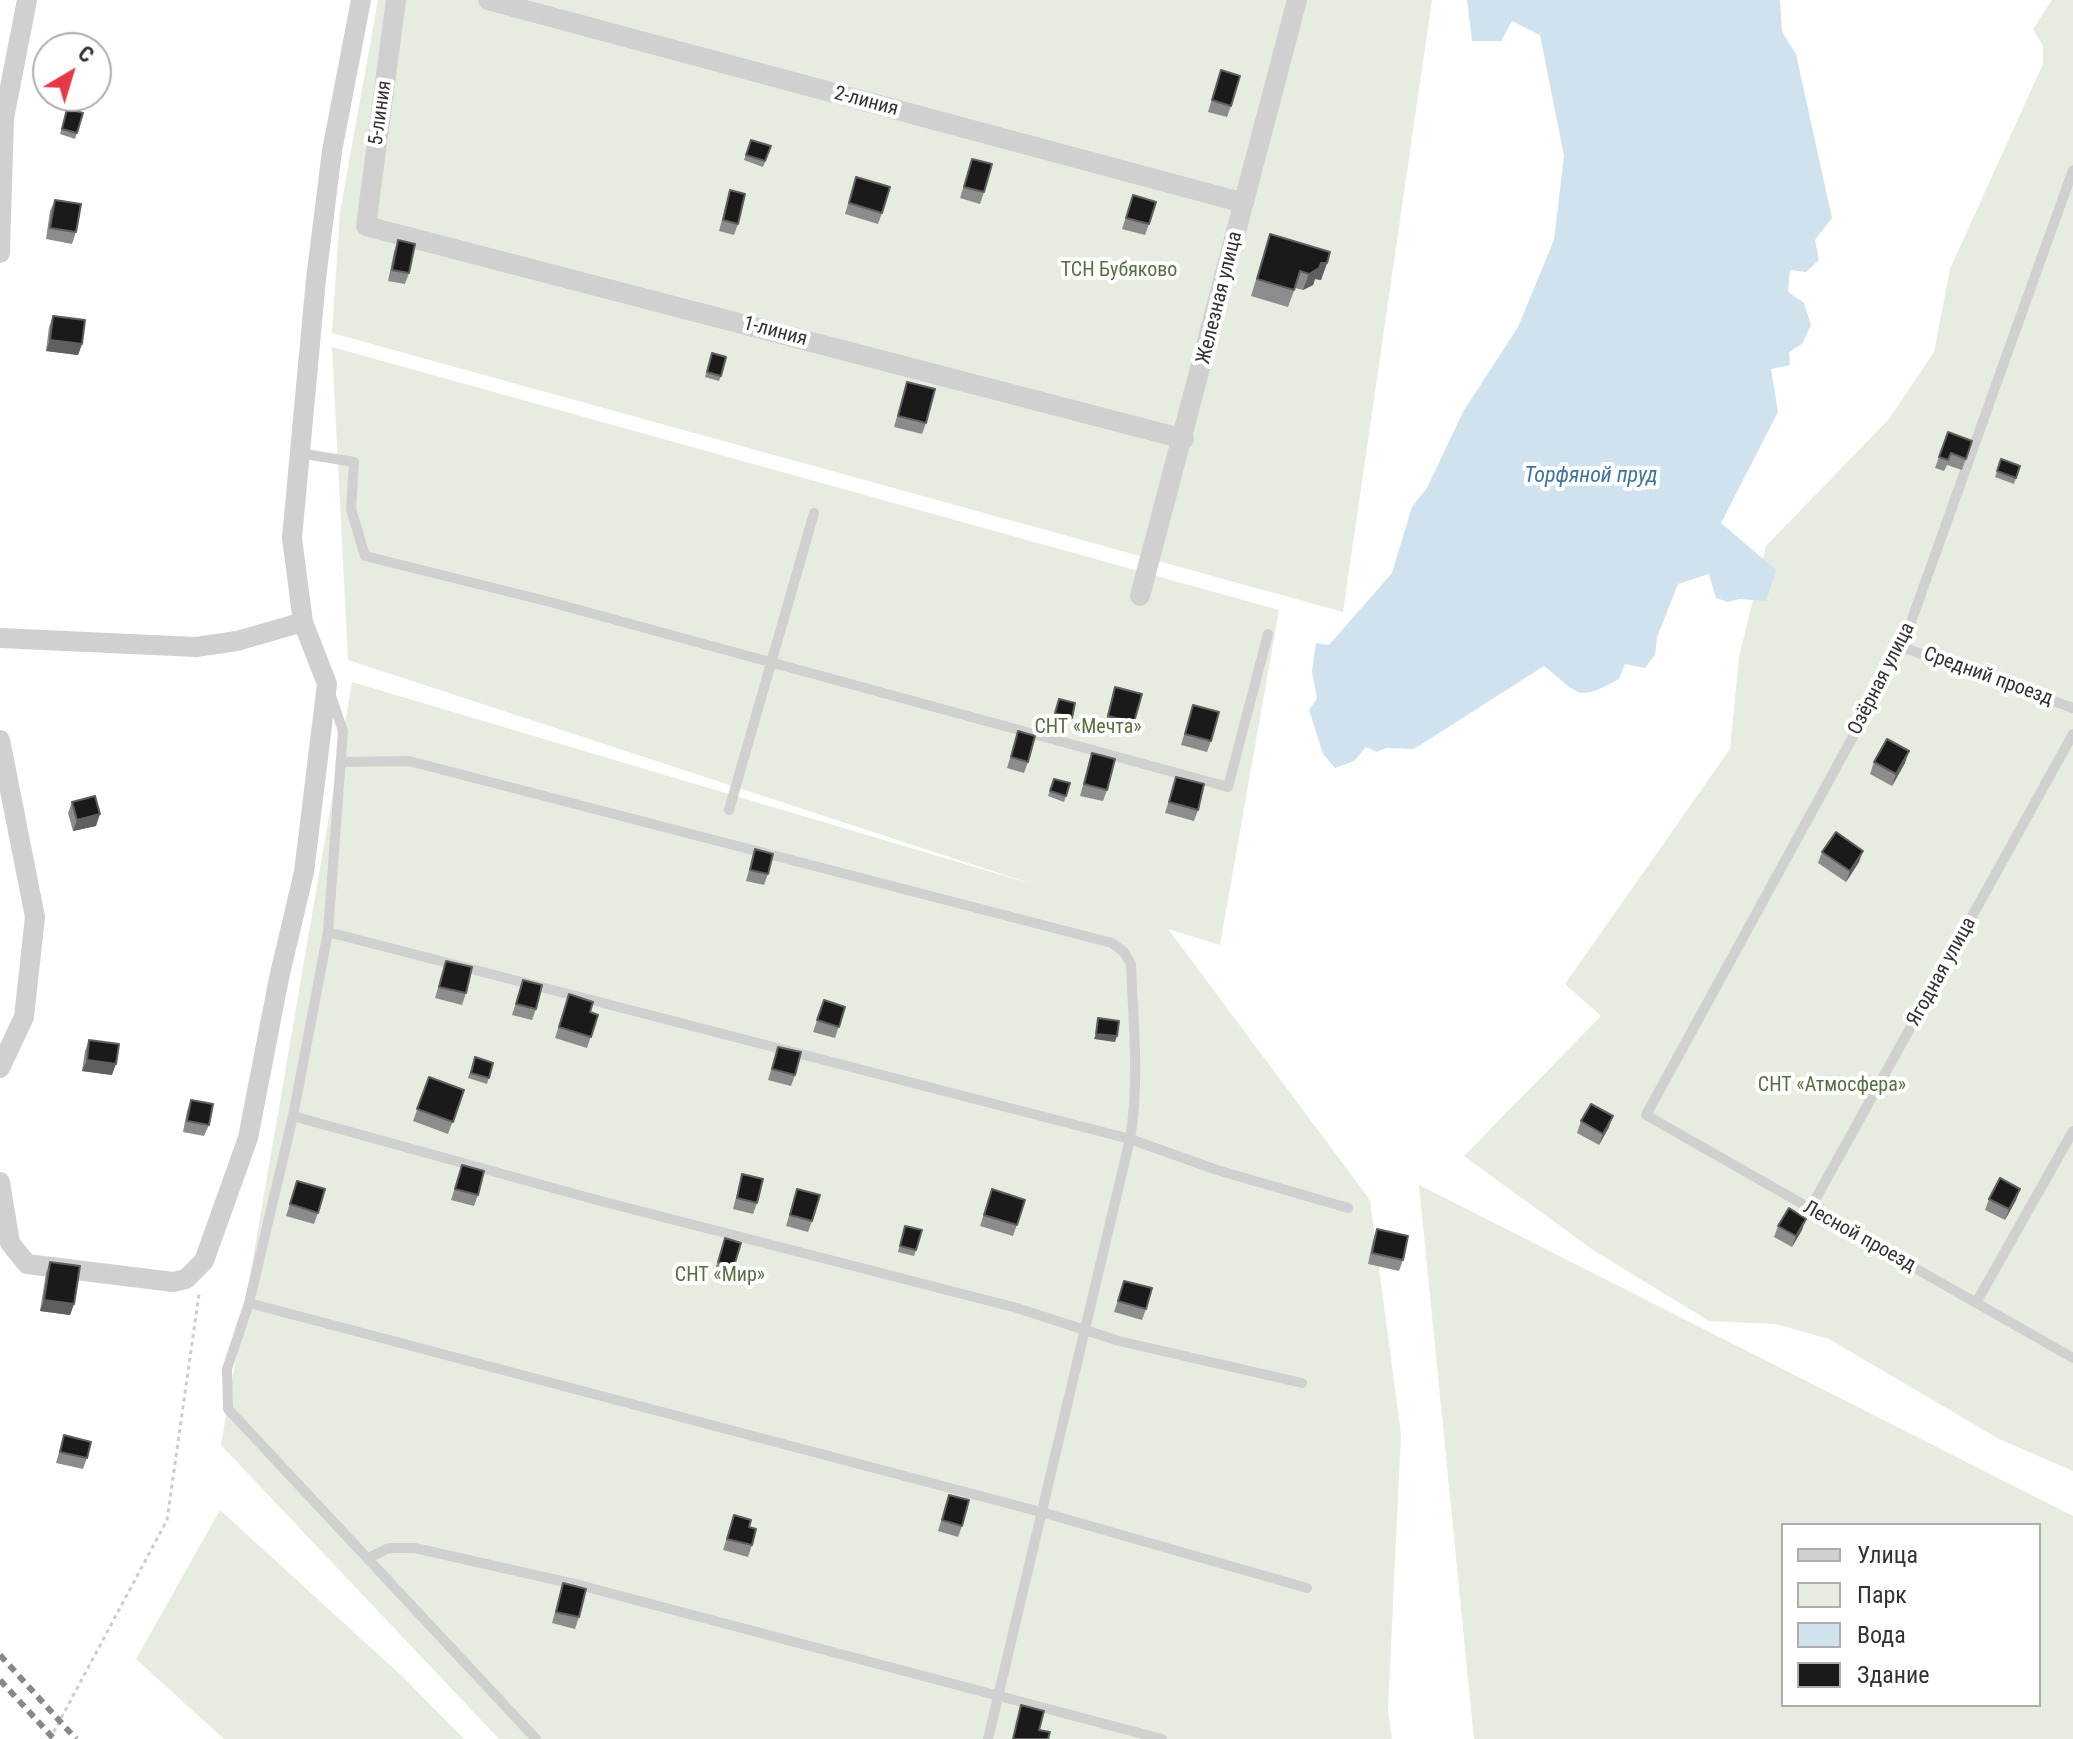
<!DOCTYPE html>
<html>
<head>
<meta charset="utf-8">
<style>
	body { margin:0 }
	#map { position:relative; width:2073px; height:1739px; overflow:hidden; background:#fff; font-family:"Roboto Condensed",sans-serif }
	canvas { display:block }
	.legend { position:absolute; left:1781px; top:1523px; width:260px; height:184px; box-sizing:border-box; background:#fff; border:2px solid #adadad; margin:0; padding:10px 14px; list-style:none; font-size:24px; color:#333 }
	.legend li { display:flex; align-items:center; gap:16px; height:40px }
	.legend b { width:40px; border:2px solid #adadad }
	.north { position:absolute; left:32px; top:32px; width:80px; height:80px; box-sizing:border-box; background:#fff; border:2px solid #adadad; border-radius:50%; rotate:38deg; font-size:22px; font-weight:700; line-height:32px; text-align:center; color:#333 }
	.north::after { content:''; display:block; margin:auto; width:28px; height:36px; background:#e63946; clip-path:polygon(50% 0,100% 100%,50% 72%,0 100%) }
</style>
</head>
<body>
<div id="map">
<canvas width="2073" height="1739"></canvas>
<ul class="legend">
<li><b style="height:10px;background:#d0d0d0"></b>Улица</li>
<li><b style="height:22px;background:#e6ecdf"></b>Парк</li>
<li><b style="height:22px;background:#cfe2ee"></b>Вода</li>
<li><b style="height:22px;background:#1a1a1a"></b>Здание</li>
</ul>
<div class="north">С</div>
</div>
<script>
const context = document.querySelector('canvas').getContext('2d');
context.lineJoin = 'round';
function fillPath(path, color) { context.fillStyle = color; context.fill(path, 'evenodd'); }
function stroke(path, color, width, dash) { context.strokeStyle = color; context.lineWidth = width; context.lineCap = dash ? 'butt' : 'round'; context.setLineDash(dash || []); context.stroke(path); }
function write(font, color, halo, rows, align = 'center') {
  context.font = font + ' "Roboto Condensed",sans-serif'; context.lineWidth = 8; context.setLineDash([]); context.textBaseline = 'middle'; context.strokeStyle = halo; context.fillStyle = color; for (const [text, x, y, turn = 0] of rows) {
    context.save(); context.translate(x, y); context.rotate((+turn || 0) * Math.PI / 180); context.textAlign = isNaN(turn) ? turn : align; if (halo) context.strokeText(text, 0, 0); context.fillText(text, 0, 0); context.restore();
  }
}
fillPath(new Path2D(`
	M378,0H1432L1343,612L332,333L340,212Z
	M2052,0H2073V1471L1999,1439L1829,1339L1776,1324L1709,1321L1593,1250L1464,1156L1601,1016L1565,984L1730,749L1739,657L1766,546L1889,419L1934,352L1950,269L2043,64V46L2033,29Z
	M332,347L1279,610L1220,945L1168,929L1370,1200L1401,1434L1388,1709L1392,1739H499L221,1445L352,682L1035,885L348,660Z
	M1419,1185L2073,1516V1739H1474ZM1783,1525H2039V1705H1783Z
	M220,1510L404,1678L464,1739H224L136,1659Z`), '#e6ecdf');
fillPath(new Path2D(`
	M1467,0H1780L1782,32L1796,54L1832,218L1815,240L1819,260L1806,272L1790,270L1788,292L1804,303L1811,325L1802,344L1789,352L1790,365L1771,369L1778,412L1721,523L1776,570L1766,601L1739,599L1728,602L1716,598L1709,574L1678,584L1657,637L1655,655L1645,668L1625,664L1619,679C1575,703 1580,694 1544,666L1414,749L1386,748L1377,752L1366,747L1354,761L1335,768L1323,754L1309,710L1317,698L1312,672L1316,643L1329,645L1392,573L1412,507L1427,488L1463,412L1518,327L1554,240L1564,156L1540,35L1512,21L1501,41H1472Z`), '#cfe2ee');
stroke(new Path2D(`
	M50,1739L167,1520L199,1294`), '#cdcdcd', 3, [4, 4]);
stroke(new Path2D(`
	M2073,170L1902,647L1646,1115L2073,1358
	M299,453L354,462L351,509L365,556L550,602L1228,787L1268,634
	M1902,647L2073,708
	M330,693L343,731L328,932L293,1116L249,1303L227,1369L228,1409L536,1739
	M341,762L409,761L1112,943L1124,952L1131,964C1133,1022 1140,1081 1130,1139L988,1739
	M729,810L814,513
	M328,932L1130,1139L1217,1170L1348,1208
	M293,1116L593,1199L1017,1308L1119,1341L1302,1383
	M1810,1209L2073,734
	M249,1303L1041,1512L1307,1588
	M1976,1303L2073,1131
	M368,1558L389,1548H415L579,1585L1162,1739`), '#d0d0d0', 10);
stroke(new Path2D(`
	M396,0L366,226L1184,439
	M488,0L1244,203
	M0,253L4,118L27,0
	M1140,596L1297,0
	M0,638L196,647L237,641L303,622
	M0,740L35,917L24,1017L0,1068
	M0,1182L10,1243L27,1264L173,1282L186,1279L204,1261L248,1138L279,978L304,872L327,684L303,622L292,538L316,279L332,151L361,0`), '#d0d0d0', 20);
stroke(new Path2D(`
	M0,1655L76,1739
	M0,1680L54,1739`), '#888', 6, [8, 6]);
fillPath(new Path2D(`
	M1221,70L1231,106L1227,117L1208,112Z
	M67,109L83,113L75,139L60,134Z
	M751,140L771,146L763,167L744,160Z
	M972,159L984,192L980,204L960,198Z
	M856,177L882,213L878,224L845,214Z
	M730,190L738,224L734,235L719,231Z
	M1133,195L1149,224L1145,235L1122,229Z
	M55,200L76,232L72,244L46,239L50,211Z
	M1270,234L1327,263L1321,280L1315,279L1313,285L1303,290L1295,288L1288,307L1251,296Z
	M398,240L409,273L405,284L388,281L394,252Z
	M53,316L82,344L78,355L46,351L49,327Z
	M710,358L721,376L719,381L705,377Z
	M907,382L926,423L922,434L894,427Z
	M1948,432L1972,441L1962,470L1947,465L1944,471L1935,468Z
	M2001,459L2020,466L2014,484L1995,477Z
	M1115,687L1134,722L1130,734L1104,727Z
	M1059,699L1072,718L1070,723L1053,719Z
	M1193,705L1211,741L1207,752L1181,745Z
	M1018,731L1028,762L1024,773L1007,768Z
	M1092,753L1107,790L1103,801L1080,796Z
	M1874,762L1905,763L1892,786L1870,774Z
	M1176,777L1198,810L1194,821L1165,813Z
	M1054,779L1070,783L1064,802L1048,796Z
	M72,802L96,826L73,831L68,813Z
	M755,849L768,874L764,885L746,881Z
	M1822,852L1859,862L1846,882L1818,863Z
	M446,961L466,993L462,1005L435,998Z
	M523,980L536,1009L532,1020L512,1015Z
	M569,994L590,1012L598,1015L587,1048L555,1038Z
	M824,1000L845,1007L835,1038L813,1032Z
	M89,1040L112,1075L82,1071L85,1051Z
	M778,1047L795,1075L791,1086L768,1080Z
	M475,1057L493,1063L487,1084L468,1078Z
	M429,1077L464,1090L448,1134L413,1121Z
	M191,1100L209,1125L204,1136L183,1132L187,1111Z
	M1581,1121L1609,1127L1599,1145L1577,1133Z
	M462,1165L478,1195L474,1206L451,1200Z
	M742,1174L757,1203L753,1214L733,1209Z
	M297,1181L318,1213L314,1224L286,1216Z
	M797,1189L812,1221L808,1232L786,1226Z
	M992,1189L1025,1200L1013,1236L980,1226Z
	M2020,1189L2016,1200L2005,1220L1985,1210L1989,1199Z
	M905,1226L916,1250L914,1256L898,1252Z
	M1778,1226L1802,1230L1792,1247L1774,1237Z
	M1377,1229L1403,1260L1399,1271L1368,1264L1373,1240Z
	M725,1238L734,1266L730,1278L714,1273Z
	M50,1262L74,1304L70,1315L40,1311L46,1273Z
	M1124,1281L1146,1309L1142,1320L1114,1312Z
	M64,1435L87,1458L83,1469L56,1463Z
	M949,1495L962,1526L958,1537L938,1531Z
	M734,1515L749,1527L752,1545L748,1557L723,1550Z
	M563,1583L579,1617L575,1629L552,1623Z`), '#8c8c8c');
fillPath(new Path2D(`
	M1321,263H1327L1321,280L1315,279L1313,285L1303,290L1309,274Z
	M50,340L82,344L78,355L46,351Z
	M1909,751L1905,763L1892,786L1896,774Z
	M100,814L96,826L73,831L77,820Z
	M1863,851L1859,862L1846,882L1850,871Z
	M1096,1034L1117,1036L1115,1042L1094,1039Z
	M87,1060L116,1064L112,1075L82,1071Z
	M1613,1116L1609,1127L1599,1145L1603,1134Z
	M2020,1189L2016,1200L2005,1220L2009,1209Z
	M1806,1219L1802,1230L1792,1247L1796,1236Z
	M44,1300L74,1304L70,1315L40,1311Z`), '#5f5f5f');
const building = new Path2D(`
	M1221,70L1240,76L1231,106L1212,100Z
	M67,109L83,113L77,133L62,129Z
	M751,140L771,146L765,161L746,155Z
	M972,159L992,164L984,192L964,187Z
	M856,177L890,187L882,213L849,203Z
	M730,190L745,194L738,224L723,220Z
	M1133,195L1156,202L1149,224L1126,218Z
	M55,200L81,204L76,232L50,228Z
	M1270,234L1330,252L1327,263H1321L1319,268L1309,274L1300,271L1294,290L1257,279Z
	M398,240L415,244L409,273L392,270Z
	M53,316L85,320L82,344L50,340Z
	M712,353L726,357L721,376L707,372Z
	M907,382L935,389L926,423L898,416Z
	M1948,432L1972,441L1966,459L1951,453L1948,460L1939,457Z
	M2001,459L2020,466L2016,478L1997,471Z
	M1115,687L1142,694L1134,722L1108,716Z
	M1059,699L1075,703L1072,718L1055,713Z
	M1193,705L1219,712L1211,741L1185,734Z
	M1018,731L1035,736L1028,762L1011,757Z
	M1887,739L1909,751L1896,774L1874,762Z
	M1092,753L1115,759L1107,790L1084,784Z
	M1176,777L1204,784L1198,810L1169,802Z
	M1054,779L1070,783L1066,796L1050,791Z
	M95,796L100,814L77,820L72,802Z
	M1836,832L1863,851L1850,871L1822,852Z
	M755,849L773,854L768,874L750,870Z
	M446,961L472,967L466,993L439,987Z
	M523,980L542,985L536,1009L516,1004Z
	M569,994L593,1002L590,1012L598,1015L591,1037L559,1027Z
	M824,1000L845,1007L839,1027L817,1020Z
	M1098,1018L1119,1021L1117,1036L1096,1034Z
	M89,1040L119,1044L116,1064L87,1060Z
	M778,1047L801,1052L795,1075L772,1069Z
	M475,1057L493,1063L489,1078L471,1073Z
	M429,1077L464,1090L453,1122L417,1109Z
	M191,1100L213,1104L209,1125L187,1121Z
	M1591,1104L1613,1116L1603,1134L1581,1121Z
	M462,1165L484,1171L478,1195L455,1189Z
	M742,1174L763,1179L757,1203L737,1198Z
	M2000,1178L2020,1189L2009,1209L1989,1199Z
	M297,1181L325,1189L318,1213L290,1204Z
	M797,1189L820,1195L812,1221L790,1215Z
	M992,1189L1025,1200L1017,1225L984,1215Z
	M1789,1208L1806,1219L1796,1236L1778,1226Z
	M905,1226L922,1230L916,1250L900,1246Z
	M1377,1229L1408,1236L1403,1260L1372,1253Z
	M725,1238L741,1243L734,1266L718,1262Z
	M50,1262L80,1266L74,1304L44,1300Z
	M1124,1281L1152,1288L1146,1309L1118,1301Z
	M64,1435L91,1442L87,1458L60,1452Z
	M949,1495L969,1500L962,1526L942,1520Z
	M734,1515L751,1520L749,1527L756,1529L752,1545L727,1539Z
	M563,1583L586,1589L579,1617L556,1612Z
	M1021,1705L1044,1711L1039,1730L1050,1732L1048,1739H1013Z`);
fillPath(building, '#1a1a1a');
stroke(building, '#5f5f5f', 2);
write('20px', '#333', '#fff', [
	["2-линия",866,102,15],
	["5-линия",381,113,-82],
	["Железная улица",1220,298,-76],
	["1-линия",775,332,15],
	["Средний проезд",1988,677,20],
	["Озёрная улица",1882,679,-63],
	["Ягодная улица",1942,972,-61],
	["Лесной проезд",1859,1237,29]
]);
write('20px', '#56703f', '#fff', [
	["ТСН Бубяково",1119,271],
	["СНТ «Мечта»",1088,728],
	["СНТ «Атмосфера»",1832,1086],
	["СНТ «Мир»",720,1276]
]);
write('italic 22px', '#3f7597', '#fff', [
	["Торфяной пруд",1591,476]
]);
</script>
</body>
</html>
